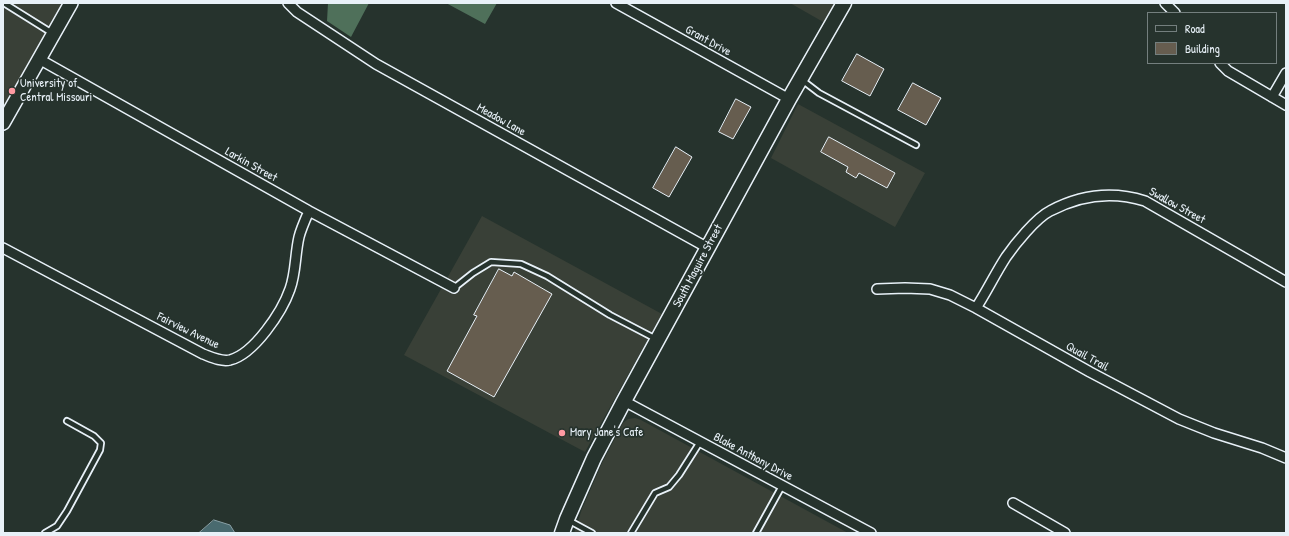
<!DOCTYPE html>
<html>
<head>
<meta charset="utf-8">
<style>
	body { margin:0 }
	#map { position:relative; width:1289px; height:536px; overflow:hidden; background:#26332d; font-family:"Patrick Hand",sans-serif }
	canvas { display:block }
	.frame { position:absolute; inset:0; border:4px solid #e8f1f8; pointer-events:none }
	.legend { position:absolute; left:1147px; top:12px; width:130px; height:52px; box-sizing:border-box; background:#26332d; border:1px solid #747f7e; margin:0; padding:5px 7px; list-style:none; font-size:12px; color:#e8f1f8 }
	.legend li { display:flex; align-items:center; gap:8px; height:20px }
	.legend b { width:20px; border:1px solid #747f7e }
</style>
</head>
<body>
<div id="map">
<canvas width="1289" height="536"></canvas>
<div class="frame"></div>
<ul class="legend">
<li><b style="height:5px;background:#26332d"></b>Road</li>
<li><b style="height:11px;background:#665d4f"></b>Building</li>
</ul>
</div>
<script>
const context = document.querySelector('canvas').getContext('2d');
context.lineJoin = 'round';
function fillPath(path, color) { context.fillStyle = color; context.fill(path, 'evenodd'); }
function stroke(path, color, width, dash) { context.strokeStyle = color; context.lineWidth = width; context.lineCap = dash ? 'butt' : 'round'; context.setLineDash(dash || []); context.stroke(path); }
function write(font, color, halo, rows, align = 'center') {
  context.font = font + ' "Patrick Hand",sans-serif'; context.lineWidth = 3.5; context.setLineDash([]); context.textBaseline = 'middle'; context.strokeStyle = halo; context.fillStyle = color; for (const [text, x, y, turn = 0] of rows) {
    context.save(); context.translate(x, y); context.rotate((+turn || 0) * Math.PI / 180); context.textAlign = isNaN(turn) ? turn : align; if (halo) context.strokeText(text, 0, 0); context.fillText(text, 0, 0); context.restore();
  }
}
fillPath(new Path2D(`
	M3,3H71L3,123Z
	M790,3H836L825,23Z
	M798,104L925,173L895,227L771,158Z
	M482,216L662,314L585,452L404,355Z
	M635,418L641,420L848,533H574L582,509L602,463L623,423L628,419Z`), '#394037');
fillPath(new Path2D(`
	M328,3H369L351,37L327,21Z
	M446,3H497L485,24Z`), '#4f705a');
const water = new Path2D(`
	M214,520L230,525L235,533H199Z`);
fillPath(water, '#496a6f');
stroke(water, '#89a0a6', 1);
const building = new Path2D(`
	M857,54L884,69L870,96L842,81Z
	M913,83L941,98L926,125L898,110Z
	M736,99L751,107L733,139L719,132Z
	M829,137L895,173L887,188L859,173L856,178L846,172L848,167L821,152Z
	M676,147L692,157L669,197L653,188Z
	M499,269L512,276L514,272L552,294L494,397L447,371L477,316L474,315Z`);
fillPath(building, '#665d4f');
stroke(building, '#e8f1f8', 1);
const lane = new Path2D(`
	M4,3L52,33
	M802,80L819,93L916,145
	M454,288L473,273L491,262L521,264L547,276L610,315L656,339
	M568,520L592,533
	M45,533L57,526L67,511L100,450L101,443L94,436L67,421
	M631,533L655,493L669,487L679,475L700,442
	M756,533L782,486`);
const street = new Path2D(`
	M288,3L297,12L376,64L708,248
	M616,3L789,99
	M1165,3L1175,13
	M39,59L309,211L454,288
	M1220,63L1228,71L1286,105
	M1272,97L1286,73
	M3,248L203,354C211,357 221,362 230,360C254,354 282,312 290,289C296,273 295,254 299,237C301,229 305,220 309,211
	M877,289L905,288L930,289L950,295L976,308L1090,372L1179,419L1214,433L1262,448L1286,458
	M976,308C987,291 995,274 1006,257C1015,244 1036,218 1050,211C1080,195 1113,191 1145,201L1286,282
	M624,401L871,533
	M1013,503L1065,533`);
const secondary = new Path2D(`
	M3,123L71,3`);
const primary = new Path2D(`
	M562,533L567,519L594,458L624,401L789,99L844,3`);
stroke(lane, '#e8f1f8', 8);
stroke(street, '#e8f1f8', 12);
stroke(secondary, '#e8f1f8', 16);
stroke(primary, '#e8f1f8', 17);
stroke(lane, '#26332d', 4.5);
stroke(street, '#26332d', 9);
stroke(secondary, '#26332d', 13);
stroke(primary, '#26332d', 14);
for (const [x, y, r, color] of [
	[12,91,4,"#ff9aa2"],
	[562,433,4,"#ff9aa2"]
]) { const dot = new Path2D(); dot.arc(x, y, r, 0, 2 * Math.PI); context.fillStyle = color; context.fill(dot); stroke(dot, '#26332d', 1.5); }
write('12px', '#e8f1f8', '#26332d', [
	["Grant Drive",708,41,29],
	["Meadow Lane",501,120,29],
	["Larkin Street",251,165,29],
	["Swallow Street",1177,206,29],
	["South Maguire Street",698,266,-62],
	["Fairview Avenue",188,331,26],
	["Quail Trail",1087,357,29],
	["Blake Anthony Drive",753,457,28]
]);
write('12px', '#e8f1f8', '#26332d', [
	["University of",20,84],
	["Central Missouri",20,98],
	["Mary Jane's Cafe",570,433]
], 'left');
</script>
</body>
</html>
